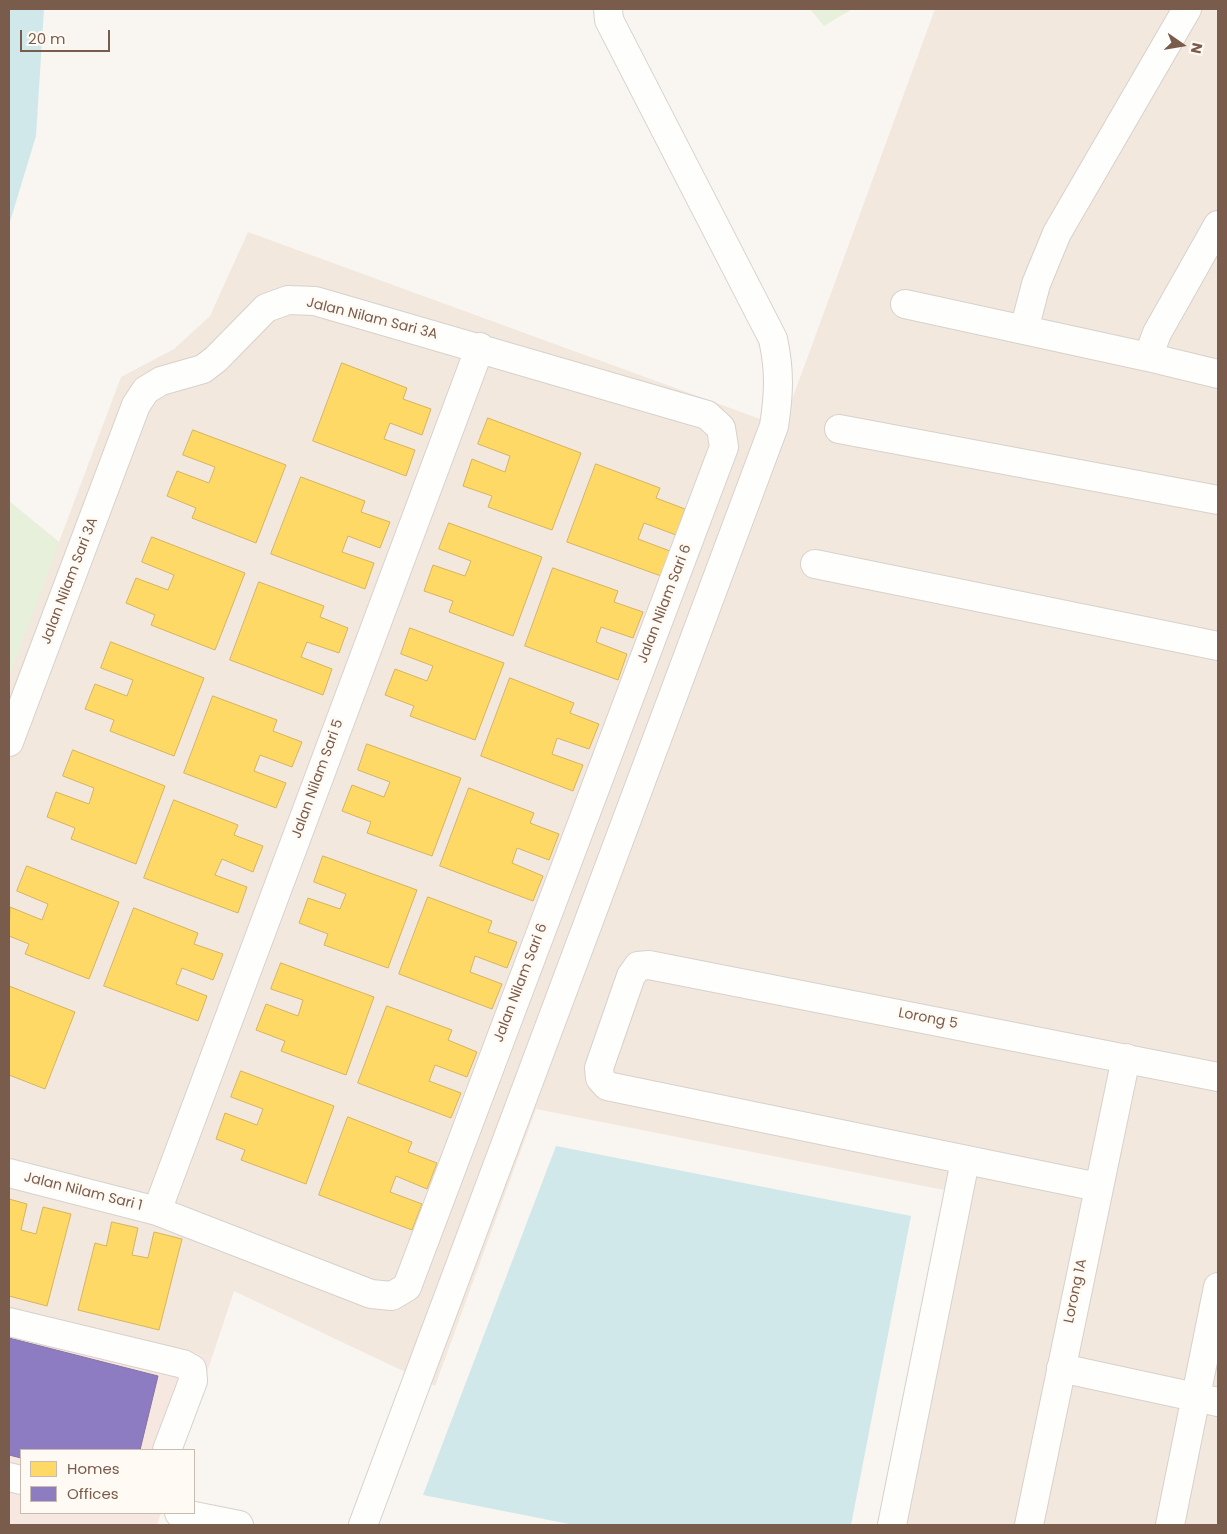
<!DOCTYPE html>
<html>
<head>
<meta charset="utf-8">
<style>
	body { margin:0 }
	#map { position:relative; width:1227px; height:1534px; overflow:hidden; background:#f9f5f0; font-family:Poppins,sans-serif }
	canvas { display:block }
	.frame { position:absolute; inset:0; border:10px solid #7a5c4d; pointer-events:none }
	.legend { position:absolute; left:20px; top:1449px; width:175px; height:65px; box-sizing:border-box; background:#fffaf3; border:1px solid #cabbb1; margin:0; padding:6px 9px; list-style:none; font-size:15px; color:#7a5c4d }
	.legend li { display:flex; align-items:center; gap:10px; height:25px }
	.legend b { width:25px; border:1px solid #cabbb1 }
	.north { position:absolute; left:1157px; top:20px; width:50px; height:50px; -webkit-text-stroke:4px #fffaf3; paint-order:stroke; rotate:103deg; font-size:14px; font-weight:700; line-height:20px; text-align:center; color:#7a5c4d }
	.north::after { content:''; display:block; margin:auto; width:18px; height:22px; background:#7a5c4d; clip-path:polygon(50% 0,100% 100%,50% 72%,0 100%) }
	.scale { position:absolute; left:20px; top:30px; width:90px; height:22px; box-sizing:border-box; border:2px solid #7a5c4d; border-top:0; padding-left:6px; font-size:15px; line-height:18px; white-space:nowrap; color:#7a5c4d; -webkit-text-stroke:4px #fffaf3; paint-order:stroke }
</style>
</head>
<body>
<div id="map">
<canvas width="1227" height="1534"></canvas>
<div class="frame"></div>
<ul class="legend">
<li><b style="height:14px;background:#ffd966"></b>Homes</li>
<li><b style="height:14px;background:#8e7cc3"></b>Offices</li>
</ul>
<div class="north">N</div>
<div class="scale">20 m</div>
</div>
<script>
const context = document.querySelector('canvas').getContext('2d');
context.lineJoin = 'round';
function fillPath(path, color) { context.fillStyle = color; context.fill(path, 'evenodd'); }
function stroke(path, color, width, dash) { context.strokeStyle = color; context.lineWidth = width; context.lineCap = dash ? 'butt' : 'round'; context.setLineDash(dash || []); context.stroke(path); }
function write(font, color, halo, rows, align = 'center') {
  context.font = font + ' Poppins,sans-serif'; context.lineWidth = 5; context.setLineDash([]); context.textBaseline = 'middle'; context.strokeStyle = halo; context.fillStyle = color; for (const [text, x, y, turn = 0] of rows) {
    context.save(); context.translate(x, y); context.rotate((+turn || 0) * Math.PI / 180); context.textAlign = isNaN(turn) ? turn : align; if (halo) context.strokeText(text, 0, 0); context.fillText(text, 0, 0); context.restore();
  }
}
fillPath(new Path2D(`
	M935,9H1218V1525H883L949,1191L536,1109L435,1386L234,1291L212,1357L9,1310V501L59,542L121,377L174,349L210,316L248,232L782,427Z`), '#f2e8de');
fillPath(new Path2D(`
	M9,1310L212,1357L181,1450H21V1513H161L157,1525H9Z`), '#f6e8e1');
fillPath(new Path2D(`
	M810,9H852L824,26Z
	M9,501L59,543L9,677Z`), '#e7f0db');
fillPath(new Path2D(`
	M9,9H44L36,136L9,225Z
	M556,1146L911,1216L851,1525H574L423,1495Z`), '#d0e8ea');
const homes = new Path2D(`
	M342,363L407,388L403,399L431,409L422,435L390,423L384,439L415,450L406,476L313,441Z
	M488,418L581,453L552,530L488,507L492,496L463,486L472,459L505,472L510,456L478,444Z
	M193,430L286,465L256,543L192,518L196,508L167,496L177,471L209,483L215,467L183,455Z
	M596,464L660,488L656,498L685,509L676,535L644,523L638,539L670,551L661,576L567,542Z
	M301,477L365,501L361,512L390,522L380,548L348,536L342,552L374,563L365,589L271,554Z
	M449,523L542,557L513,636L449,612L453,601L424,591L433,565L465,576L471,561L439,549Z
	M152,537L245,573L215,650L151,625L155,615L126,603L136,578L168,590L174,575L142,562Z
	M553,568L618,591L614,602L643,612L633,638L601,627L596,642L627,654L618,680L525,646Z
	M259,582L324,606L320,617L348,628L339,653L307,642L301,657L332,669L323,695L230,660Z
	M410,628L504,663L475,740L410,716L414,706L385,695L395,669L427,681L433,666L401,654Z
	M111,642L204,678L174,756L110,731L114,720L85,709L95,684L127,696L133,680L101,668Z
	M510,678L574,703L570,713L599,724L589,749L557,738L552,754L583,765L573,791L481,756Z
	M213,696L277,720L273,731L302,742L292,767L260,755L254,771L286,783L276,808L184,773Z
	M367,744L461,778L432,856L367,833L371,822L342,811L352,785L384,797L390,782L358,770Z
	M73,750L165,786L136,864L71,839L75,828L47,817L56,792L89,804L94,788L63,776Z
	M469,788L534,813L530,823L559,834L549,860L517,848L512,863L543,876L533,901L440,866Z
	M174,800L238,825L234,835L263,846L253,872L222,859L215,875L247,887L238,913L144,878Z
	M323,856L417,890L388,968L324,945L328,934L299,923L308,898L340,909L346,894L314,882Z
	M27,866L119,902L89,979L25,954L29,944L9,936L10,907L42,920L48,904L17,891Z
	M428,897L492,921L488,932L517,942L507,968L475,956L470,972L502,984L492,1009L399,974Z
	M134,908L198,933L194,944L223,954L213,980L182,968L176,984L207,996L198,1021L104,986Z
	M281,963L374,997L346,1075L281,1051L285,1041L256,1030L266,1004L298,1016L303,1000L271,989Z
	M9,986L75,1012L45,1089L9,1075Z
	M387,1006L452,1030L448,1040L477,1052L467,1077L435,1065L429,1081L461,1093L451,1118L358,1083Z
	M241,1071L334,1106L306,1184L241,1160L245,1150L216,1139L225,1113L257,1125L263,1109L231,1097Z
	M348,1117L412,1142L408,1152L437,1163L427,1189L396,1176L390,1192L422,1204L412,1230L319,1195Z
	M9,1199L27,1204L21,1230L36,1234L43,1207L71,1214L47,1306L9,1296Z
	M112,1222L138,1228L132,1255L148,1258L154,1232L182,1239L159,1330L78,1310L95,1243L106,1246Z`);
fillPath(homes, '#ffd966');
stroke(homes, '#d7b45e', 1);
const offices = new Path2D(`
	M9,1338L158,1376L140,1450H21V1458L9,1455Z`);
fillPath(offices, '#8e7cc3');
stroke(offices, '#8872a0', 1);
const minor = new Path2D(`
	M905,304L1148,357L1218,374
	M1024,330L1036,284L1057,233L1187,9
	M1148,357L1157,333L1218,225
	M839,429L1218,500
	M815,564L1218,646
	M9,742L136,405L146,390L161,381L203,369L216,359L266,308L288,300L315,301L707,415L721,428L724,447L407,1287L392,1296L371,1294L157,1211L9,1173
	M1098,1187L607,1086L600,1078L599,1068L631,976L638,966L649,965L1218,1077
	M157,1211L480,347
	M9,1322L183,1364L192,1369L193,1381L167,1450
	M1061,1368L1218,1402
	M9,1477L21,1480
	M179,1513L239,1525
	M363,1525L774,426C779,394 780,371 773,339L609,20L608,9
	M892,1525L965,1161
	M1029,1525L1126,1058
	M1170,1525L1218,1287`);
stroke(minor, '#d7d1cb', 30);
stroke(minor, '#fefefd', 28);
write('14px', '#7a5c4d', '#fffaf3', [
	["Jalan Nilam Sari 3A",372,319,14],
	["Jalan Nilam Sari 3A",70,581,-69],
	["Jalan Nilam Sari 6",665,604,-69],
	["Jalan Nilam Sari 5",318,779,-70],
	["Jalan Nilam Sari 6",521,983,-69],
	["Lorong 5",928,1019,11],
	["Jalan Nilam Sari 1",83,1192,14],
	["Lorong 1A",1076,1291,-78]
]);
</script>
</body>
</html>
